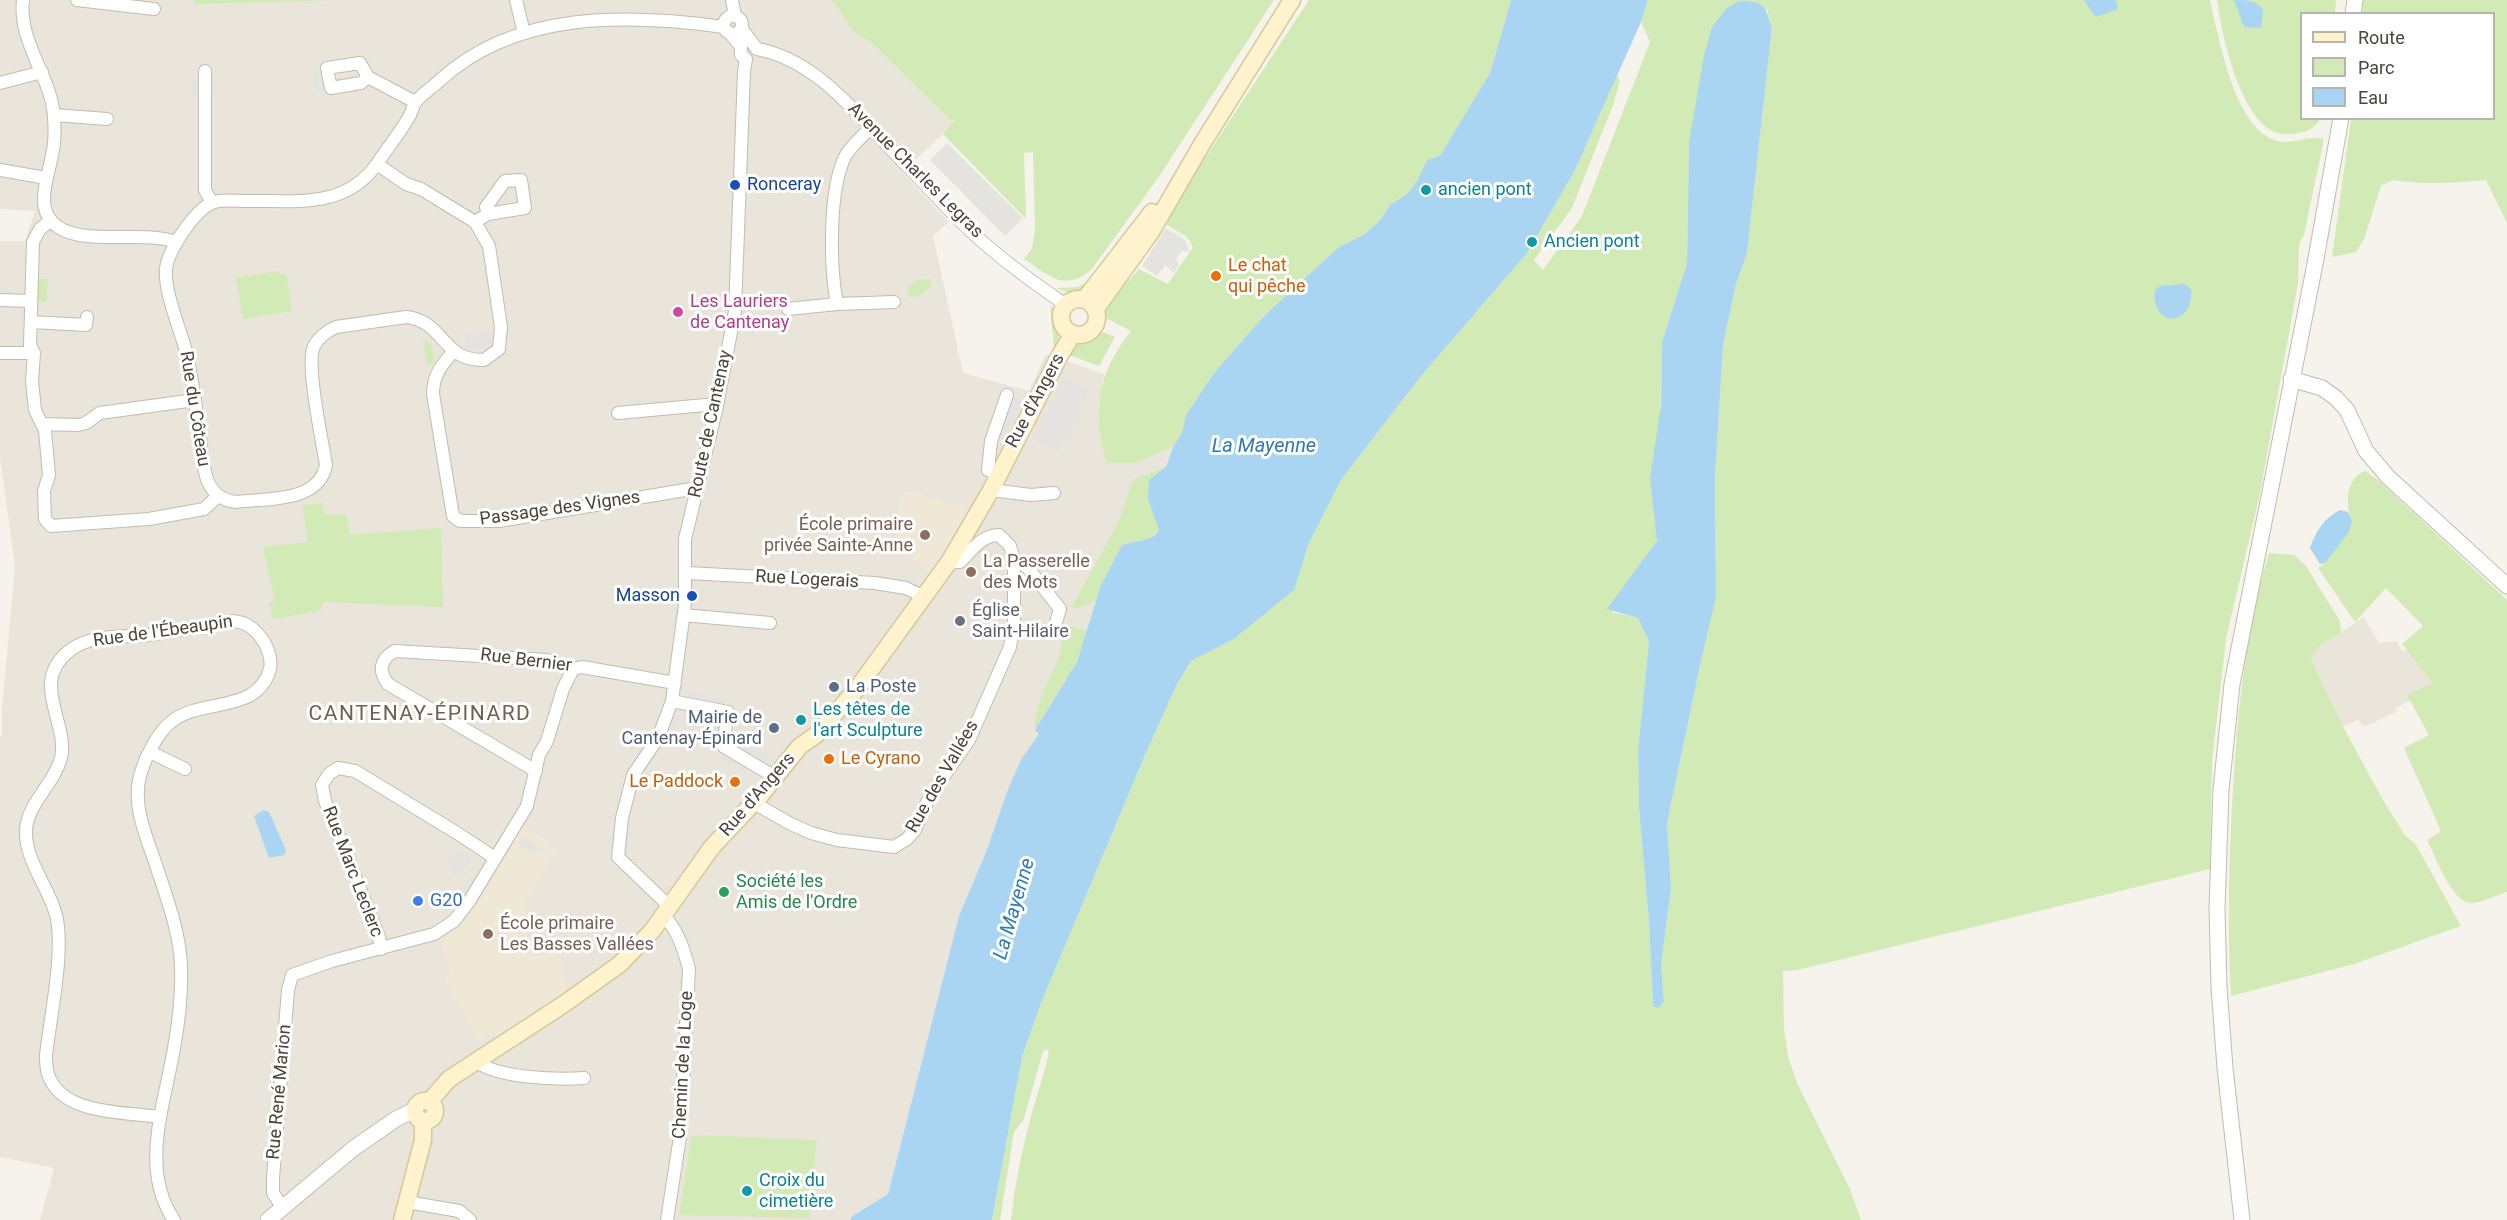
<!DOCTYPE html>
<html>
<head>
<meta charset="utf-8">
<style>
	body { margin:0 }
	#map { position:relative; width:2507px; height:1220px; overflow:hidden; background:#f6f3ec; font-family:Roboto,sans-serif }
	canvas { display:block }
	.legend { position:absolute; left:2300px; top:12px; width:195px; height:108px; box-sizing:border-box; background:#fff; border:2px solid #b7b4b0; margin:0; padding:8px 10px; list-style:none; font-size:18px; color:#4b4439 }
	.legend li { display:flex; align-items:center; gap:12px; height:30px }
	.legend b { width:30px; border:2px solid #b7b4b0 }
</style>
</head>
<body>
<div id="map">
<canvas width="2507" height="1220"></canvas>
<ul class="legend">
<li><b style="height:8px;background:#fff3cd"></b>Route</li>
<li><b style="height:16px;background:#d2eab5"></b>Parc</li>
<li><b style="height:16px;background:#a9d4f2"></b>Eau</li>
</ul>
</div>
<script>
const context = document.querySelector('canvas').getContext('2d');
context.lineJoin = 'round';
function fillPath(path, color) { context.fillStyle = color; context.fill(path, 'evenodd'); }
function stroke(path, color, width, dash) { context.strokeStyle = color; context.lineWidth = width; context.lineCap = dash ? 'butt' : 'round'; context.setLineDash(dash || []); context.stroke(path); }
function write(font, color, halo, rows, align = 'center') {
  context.font = font + ' Roboto,sans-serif'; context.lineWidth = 6; context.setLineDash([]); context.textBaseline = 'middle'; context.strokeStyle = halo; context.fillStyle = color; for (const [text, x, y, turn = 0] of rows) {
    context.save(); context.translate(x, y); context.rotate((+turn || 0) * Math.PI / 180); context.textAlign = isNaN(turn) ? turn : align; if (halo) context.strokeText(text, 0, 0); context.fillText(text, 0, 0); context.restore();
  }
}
fillPath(new Path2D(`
	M0,0H832L853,32L872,43L954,124L902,172L949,222L933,236L963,373L1029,391L1046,354L1104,374L1098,409L1136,463L1173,447L1166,467L1101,585L1077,662L1035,730L1040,733L1022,758L1008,789L986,852L959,916L888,1194L851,1217V1220H40L54,1168L0,1157V737L2,736V708L15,567L0,457V241H25L35,211L0,209Z
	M2364,617L2379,643L2396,641L2402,651L2410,648L2441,686L2395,708L2396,712L2364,727L2358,720L2343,727L2311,659L2319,646Z`), '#eae5da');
fillPath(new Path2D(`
	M901,492H914L970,510L931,574L910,558L912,553L894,551Z
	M524,825L558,849L524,906L529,957L558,952L567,992L498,1037L492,1031L479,1042L443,978L451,975L441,940L466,920Z`), '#efe8d6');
fillPath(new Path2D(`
	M194,0H339L195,4Z
	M832,0H1274L1158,178L1091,270C1063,292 1050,276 1024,259L1032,248L1035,229L1033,152L1024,153L1026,219L943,134L954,121L950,120L872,43L853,32Z
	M1309,0H1511L1490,73L1440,157L1427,160L1417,181L1407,194L1390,205L1381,219L1365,234L1339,247L1264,316L1214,373L1186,415L1182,433L1173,447L1136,463H1106C1093,408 1096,376 1131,331L1104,317L1109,303L1139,269L1168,284L1193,247L1187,237L1167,225L1171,210Z
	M1648,0H2210C2219,37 2234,131 2278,141C2294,145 2309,134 2324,139L2304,235L2299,244L2298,283L2260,493L2226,639L2212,761L2210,869L1798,970L1783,971L1784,1028L1788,1056L1797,1083L1850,1189L1861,1220H1011C1015,1184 1022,1150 1031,1116C1037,1094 1046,1071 1049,1049L1043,1051L1024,1119L1014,1132L1000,1220H992L1022,1057L1041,1003L1145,755L1177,684L1191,661L1234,639L1294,590L1309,543L1341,480L1421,376L1527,253L1574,172L1617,75L1620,81L1613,105L1572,208L1534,260L1543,270L1582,216L1650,42L1641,22ZM1767,9L1772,28L1747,253L1736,284L1723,345L1715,477L1716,598L1701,661L1667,823L1671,888L1661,965L1664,1001L1653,1006L1649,922L1639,808L1638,750L1649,642L1638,618L1612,612L1657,541L1662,342L1687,263L1689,143Z
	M2217,0H2336L2335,13L2302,14V118L2320,119C2315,129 2305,132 2294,134C2284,135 2275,134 2267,128C2237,104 2222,36 2217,0Z
	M2363,0H2507V223L2486,180C2454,183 2424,185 2392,180L2381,186L2364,239L2356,252L2332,257L2351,119L2494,118V14L2362,13Z
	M279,271L280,274H286L292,311L243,319L236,278Z
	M36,279H48L46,302L36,301Z
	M931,279V285L920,296L907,297L909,286L919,280Z
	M1086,283L1092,287L1083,295L1073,294L1056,288L1077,287Z
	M1050,304C1059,318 1061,334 1056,350L1054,349Z
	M1098,330L1115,337L1099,366L1069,355L1074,347Z
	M430,341L435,363L427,365L423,342Z
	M1166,467L1148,499L1159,529C1152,542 1135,540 1122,545L1101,585L1096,601L1074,609L1072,607L1120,519L1133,480Z
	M2365,471L2378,480L2507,600V892C2497,895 2480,904 2470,903C2451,901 2435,855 2427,840L2441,831L2404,748L2429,735L2407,695L2433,683L2402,644L2423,626L2386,588L2355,622L2318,568L2325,563L2352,520C2344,504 2347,477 2365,471Z
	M322,503L325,515L346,514L350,535L441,528L443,607L322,602V610L273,619L269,603L275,601L263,547L308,542L302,505Z
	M2269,553L2294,555L2306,566L2340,621L2341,632L2319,646L2311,659L2343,727L2383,800L2404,834L2416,845L2461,926L2354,964L2231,996C2227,921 2229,848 2234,773C2239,698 2247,625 2269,553Z
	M1065,625L1087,631L1077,662L1035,730C1032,709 1053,674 1060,653C1063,643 1061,634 1065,625Z
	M692,1135L817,1140L809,1218L679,1215Z`), '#d2eab5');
fillPath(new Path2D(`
	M321,68L324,91L316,92L313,69Z
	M191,77L219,78L218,97L191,96Z
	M947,143L1023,218L1005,236L930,160Z
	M1166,228L1185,240L1189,249L1187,253L1183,251L1178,255L1176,259L1179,265L1174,273L1165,265L1157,276L1142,266Z
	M491,332L493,348L467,350L465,334Z
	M1063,377L1089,387L1073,429L1057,453L1034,441L1047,411L1049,412Z
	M1002,391L1023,401L998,451L986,446Z
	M688,691L726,699L725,706L686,699Z
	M684,708L716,715L714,722L683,716Z
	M673,714L681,716L676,739L669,738Z
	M714,724L722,726L718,750L709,748Z
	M734,738L768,758L763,764L730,745Z
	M726,753L752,768L748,775L722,760Z
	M523,836L540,847L535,854L518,843Z
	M462,850L472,861L455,876L446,864Z
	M470,875L477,879L461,905L454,910L449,905L456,900Z`), '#e5e3e0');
fillPath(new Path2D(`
	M1511,0H1648L1641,22L1574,172L1527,253L1421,376L1341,480L1309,543L1294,590L1234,639L1191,661L1177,684L1145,755L1041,1003L1022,1057L992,1220H851V1217L888,1194L959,916L986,852L1008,789L1022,758L1039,734L1035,730L1077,662L1101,585L1122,545C1135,540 1152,542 1159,530L1148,499L1149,480L1166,467L1173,447L1182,433L1186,415L1214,373L1264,316L1339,247L1365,234L1381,219L1390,205L1407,194L1417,181L1427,160L1440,156L1490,73Z
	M2084,0H2116L2118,9L2096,17Z
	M2234,0C2247,0 2254,0 2263,9L2261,28L2244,27Z
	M1739,1C1764,2 1765,4 1772,28L1747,253L1736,284L1723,345L1715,477L1716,598L1701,661L1667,823L1671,888L1661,965L1664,1001L1658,1008L1653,1006L1649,922L1639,808L1638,750L1649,642L1638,618L1607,609L1657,541L1650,479L1661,406L1662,342L1687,263L1689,143L1704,56L1712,27L1726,9Z
	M2185,284L2191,289C2195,315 2166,332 2156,305C2154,301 2155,294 2155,290L2160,286Z
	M2340,510L2348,512L2352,520L2349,532L2325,563L2320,564L2310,548C2316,531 2324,518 2340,510Z
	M264,810L269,812L286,850L284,855L269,858L254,816Z`), '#a9d4f2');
const minor = new Path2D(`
	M23,0C18,44 52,76 54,118C55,131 55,143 52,155C48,179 33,210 58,227C86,246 143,230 176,242
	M77,0L154,9
	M516,0L524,33
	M732,0L735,16
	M724 25a9 9 0 1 1 18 0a9 9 0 1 1-18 0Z
	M741,28L757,49
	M730,33L741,47V55L746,59
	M757,49C813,59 853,109 890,148C913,172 936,196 959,220C991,252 1029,280 1066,305
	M205,71V190L212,203
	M368,77L361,83L331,88L327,68L360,63L368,77L415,102
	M0,83L42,72
	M54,115L107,119
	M871,127C863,136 852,145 846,155C828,188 830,268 837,304L894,302
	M377,164L406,184L421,189L475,222L489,246L501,327L499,349L484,360C441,361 445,321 406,317L336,327C327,331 316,339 313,349C307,370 322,440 326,465C319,503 267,498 236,502C199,498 204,457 199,429C195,402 192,374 185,348C179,326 164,291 166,269C168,250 195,210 212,203C220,199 235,201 244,201C294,200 344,210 377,164Z
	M377,164C387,148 401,132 410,115C412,111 413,106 415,103C420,95 432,88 439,81C516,10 627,14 724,27
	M0,170L46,178
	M51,220L40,229L33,242L30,345L34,353L32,381L35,410L45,431L49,475L44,491L45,519L51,526L149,519L204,509L218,496
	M475,222L488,214L525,208L521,180L505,181L486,207L488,214
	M0,300L30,301
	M788,309L837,304
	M31,322L86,325L87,317
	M453,352C441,366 433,375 433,394L453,516L460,521H499L697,488
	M0,353H34
	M618,413L705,405L717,406
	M42,424L78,425L86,423L100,413L195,400
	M998,474L988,470L991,441L1007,395
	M991,490L1031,495L1054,493
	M1014,559L1028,568L1060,609L1054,629
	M687,573L875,583L906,588L924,597
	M684,615L770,623
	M672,701L728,712L723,746L775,777
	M150,752L185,769
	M536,771L388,684C378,671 380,659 395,651L547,660L573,669L582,667L675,683
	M754,803L789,823L811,833L837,840L894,847L907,839L915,830L926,804L939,783L969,740L1010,647L1014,622V559L1010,546L999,535C982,535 972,550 960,562H949
	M669,906L618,857L622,818L633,775L658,738L672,701L685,604V539L717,406L735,311L744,72L746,59
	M663,915C678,930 684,950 689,969L680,1137L667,1220
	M381,949L379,937L325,801L322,785L329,774L338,768L355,771L457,833L495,858
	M476,1061C496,1078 557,1080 584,1078
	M160,1117C124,1112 61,1115 48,1074C46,1068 46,1061 46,1055C50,1019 65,949 56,915C49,887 25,861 26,831C27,803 54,785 61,758C69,722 29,683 69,651C92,633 121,638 148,635C176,632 204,625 233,621C246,622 254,628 262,639C268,647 272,660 270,669C257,715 201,697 171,722C158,732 146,756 141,772C131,804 146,835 156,865C166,896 180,932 181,966C182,993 179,1021 174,1048C165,1103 139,1169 174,1220
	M407,1202L459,1211L470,1220
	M282,1207L273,1193V1178L288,990L292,975L332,961L434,934L454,921L470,900L527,806L539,755L547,741L563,689L573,669`);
const tertiary = new Path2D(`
	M2353,14L2355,0
	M2291,379L2322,388L2336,398L2347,410L2366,451L2388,477L2507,586
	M268,1220L354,1148L396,1119L414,1110
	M2242,1220L2225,1068L2219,987L2217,909L2221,790L2232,684L2315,264L2341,118`);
const secondary = new Path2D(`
	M1061 317a18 18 0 1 1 36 0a18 18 0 1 1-36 0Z
	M1084,300L1152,212
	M1095,310L1151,232L1202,144L1292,0
	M415 1111a10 10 0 1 1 20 0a10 10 0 1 1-20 0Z
	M429,1102L449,1079L564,1004L620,964L652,931L712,847L760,796L800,746L816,735L856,690L949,562L991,490L1060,355L1073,334
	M402,1220L423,1140V1122`);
stroke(minor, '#c2bbae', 14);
stroke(tertiary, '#c2bbae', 17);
stroke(secondary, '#d6c79b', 19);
stroke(minor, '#fff', 12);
stroke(tertiary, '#fff', 15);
stroke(secondary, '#fff3cd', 16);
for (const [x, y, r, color] of [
	[735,185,6,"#1a4fb4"],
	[1426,190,6,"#0f9aa8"],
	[1532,242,6,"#0f9aa8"],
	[1216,276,6,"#e8710a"],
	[678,312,6,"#d1479c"],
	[925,535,6,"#8d6e63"],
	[971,572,6,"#8d6e63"],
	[692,596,6,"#1a4fb4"],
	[960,621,6,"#6b7280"],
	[834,687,6,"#5c6f8a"],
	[801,720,6,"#0f9aa8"],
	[774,728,6,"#5c6f8a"],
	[829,759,6,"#e8710a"],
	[735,782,6,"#e8710a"],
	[724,892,6,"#2e9e5b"],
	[418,901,6,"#3f7fe0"],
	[488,934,6,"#8d6e63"],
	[747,1191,6,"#0f9aa8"]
]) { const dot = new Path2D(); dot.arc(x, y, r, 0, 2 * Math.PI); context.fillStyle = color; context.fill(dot); stroke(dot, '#fff', 2); }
write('18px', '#4b4439', '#fff', [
	["Avenue Charles Legras",915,171,45],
	["Rue d'Angers",1036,401,-62],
	["Rue du Côteau",194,409,81],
	["Route de Cantenay",711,424,-78],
	["Passage des Vignes",560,509,-8],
	["Rue Logerais",807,580,3],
	["Rue de l'Ébeaupin",163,632,-8],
	["Rue Bernier",526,661,7],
	["Rue des Vallées",943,777,-60],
	["Rue d'Angers",758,795,-49],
	["Rue Marc Leclerc",352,872,69],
	["Chemin de la Loge",684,1065,-87],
	["Rue René Marion",280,1092,-85]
]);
write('18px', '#164399', '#fff', [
	["Ronceray",747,185],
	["Masson",680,596,"right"]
], 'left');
write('18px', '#0d838f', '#fff', [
	["ancien pont",1438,190],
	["Ancien pont",1544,242],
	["Les têtes de",813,710],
	["l'art Sculpture",813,731],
	["Croix du",759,1181],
	["cimetière",759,1202]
], 'left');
write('18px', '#c56008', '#fff', [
	["Le chat",1228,266],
	["qui pêche",1228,287],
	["Le Cyrano",841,759],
	["Le Paddock",723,782,"right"]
], 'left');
write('18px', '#b23c85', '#fff', [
	["Les Lauriers",690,302],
	["de Cantenay",690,323]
], 'left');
write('18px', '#785e54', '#fff', [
	["École primaire",913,525,"right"],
	["privée Sainte-Anne",913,546,"right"],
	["La Passerelle",983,562],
	["des Mots",983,583],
	["École primaire",500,924],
	["Les Basses Vallées",500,945]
], 'left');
write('18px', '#5b616d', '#fff', [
	["Église",972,611],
	["Saint-Hilaire",972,632]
], 'left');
write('18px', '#4e5e75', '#fff', [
	["La Poste",846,687],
	["Mairie de",762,718,"right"],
	["Cantenay-Épinard",762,739,"right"]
], 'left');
write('18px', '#27864d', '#fff', [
	["Société les",736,882],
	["Amis de l'Ordre",736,903]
], 'left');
write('18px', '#366cbe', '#fff', [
	["G20",430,901]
], 'left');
write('italic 20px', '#2e7ab2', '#fff', [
	["La Mayenne",1264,447],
	["La Mayenne",1015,909,-74]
]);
context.letterSpacing = '1.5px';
write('21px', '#6e6250', '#fff', [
	["CANTENAY-ÉPINARD",420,715]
]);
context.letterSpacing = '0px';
</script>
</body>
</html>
